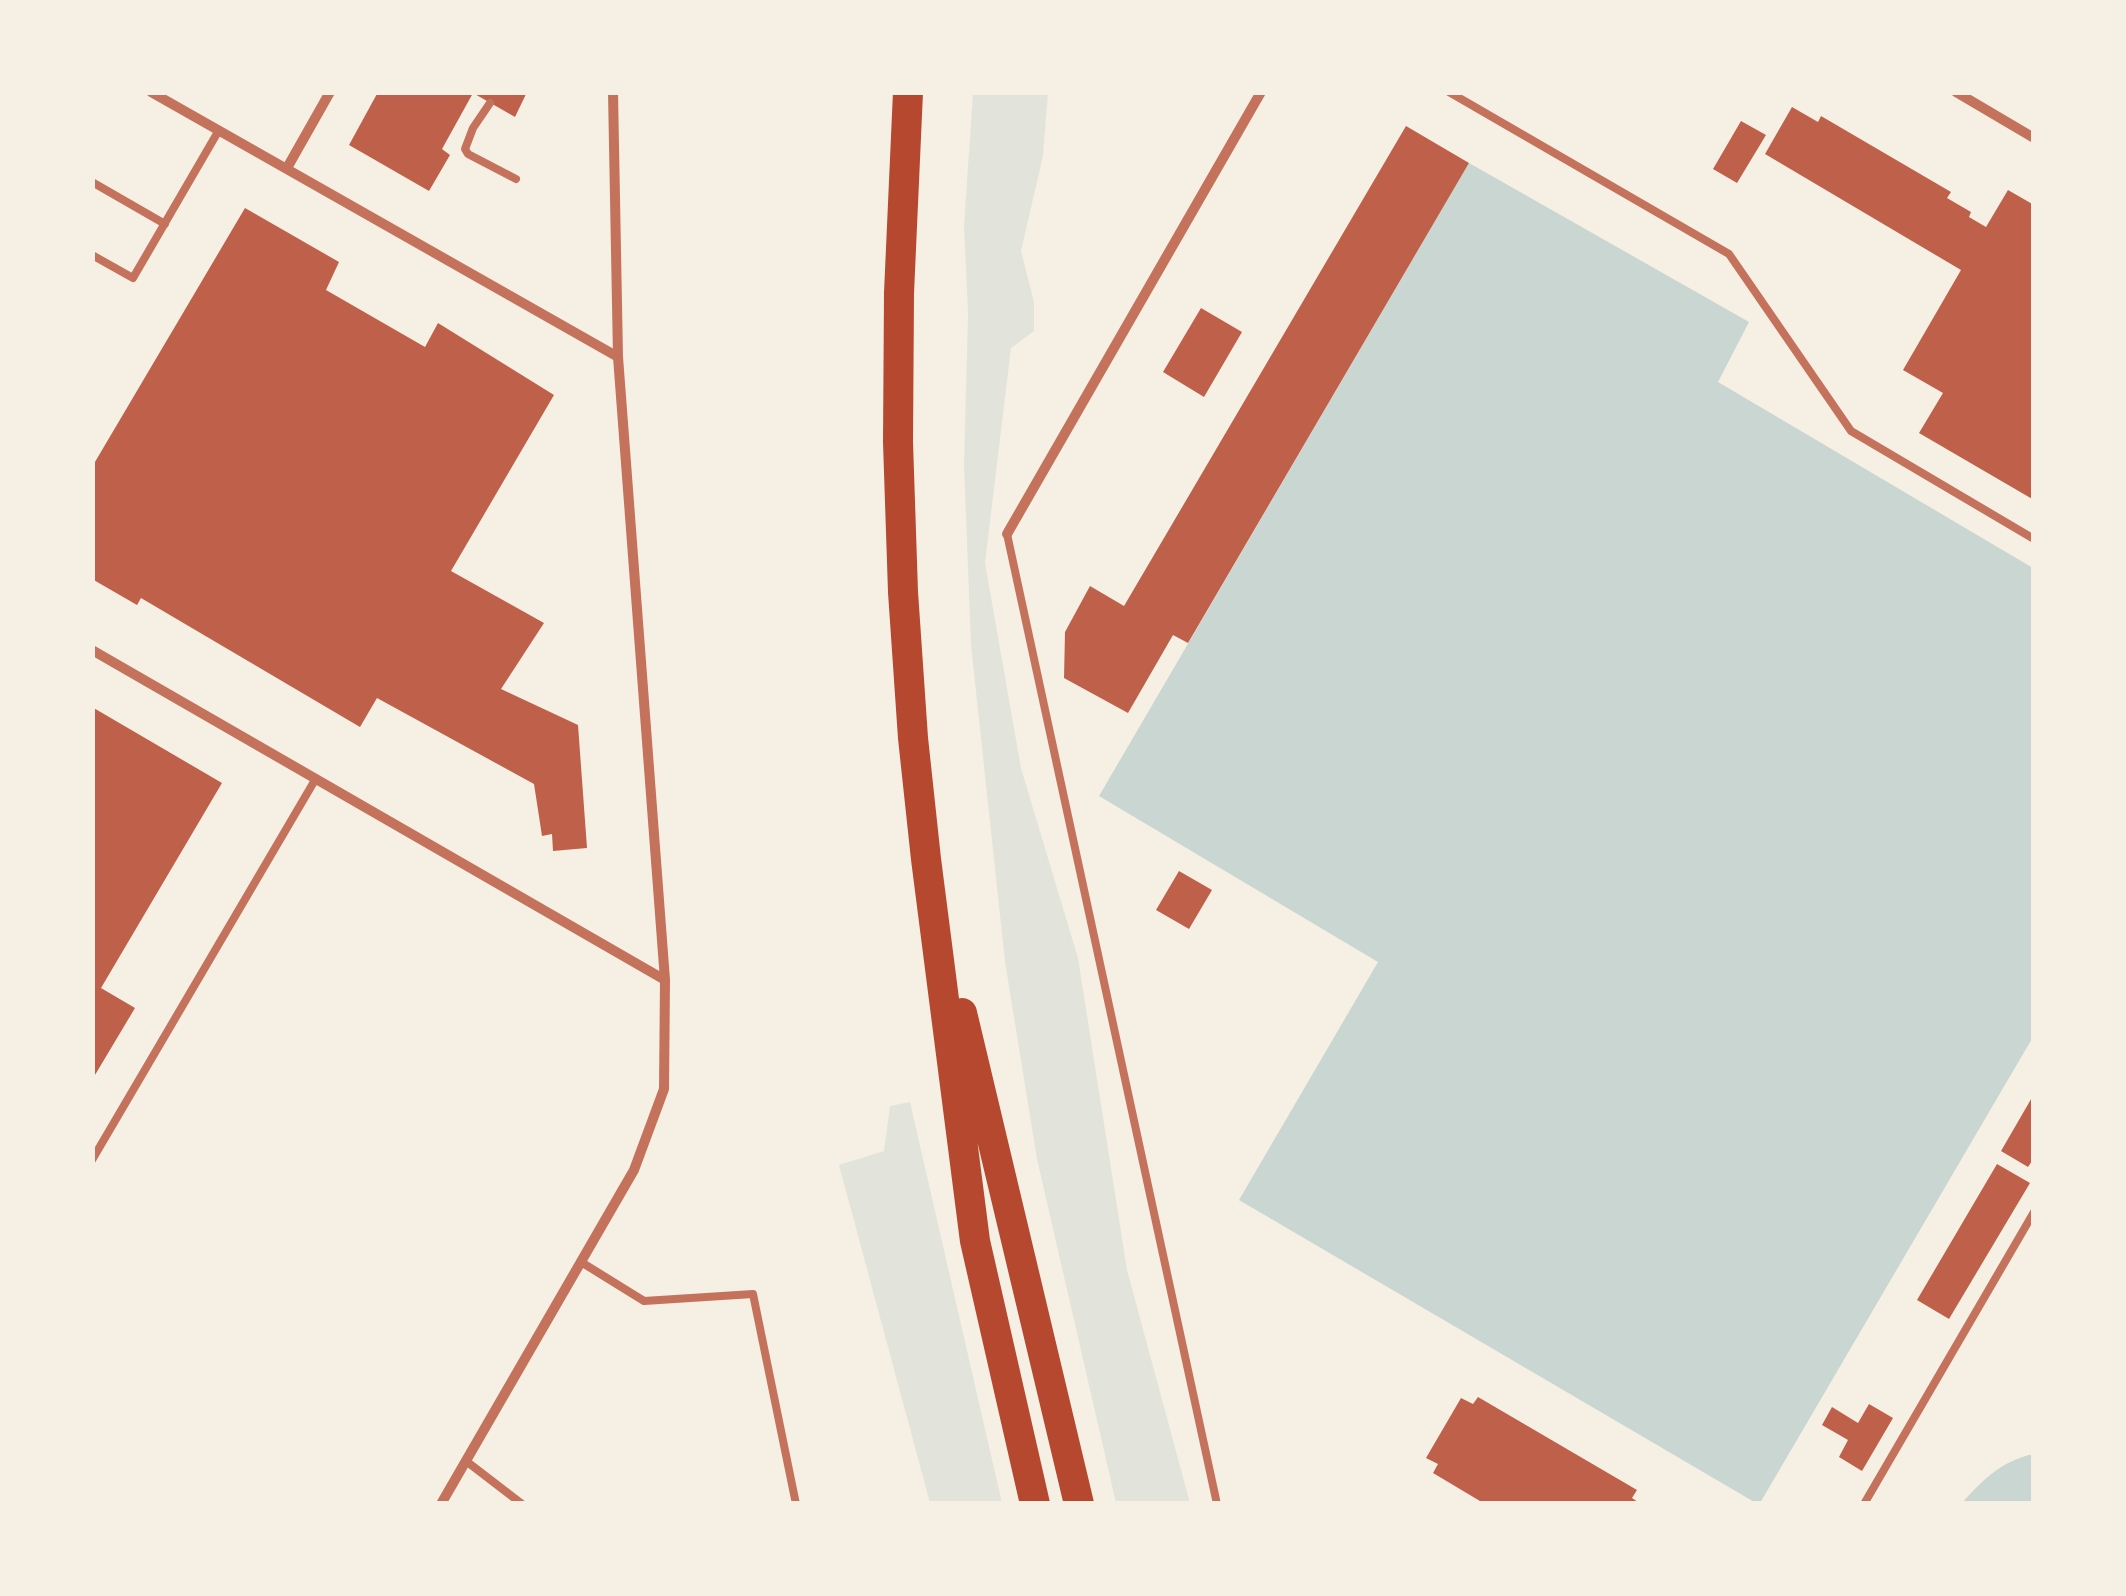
<!DOCTYPE html>
<html>
<head>
<meta charset="utf-8">
<style>
	body { margin:0 }
	#map { position:relative; width:2126px; height:1596px; overflow:hidden; background:#f6efe4; font-family:"Sofia Sans Condensed",sans-serif }
	canvas { display:block }
	.frame { position:absolute; inset:0; border:95px solid #f6efe4; pointer-events:none }
</style>
</head>
<body>
<div id="map">
<canvas width="2126" height="1596"></canvas>
<div class="frame"></div>
</div>
<script>
const context = document.querySelector('canvas').getContext('2d');
context.lineJoin = 'round';
function fillPath(path, color) { context.fillStyle = color; context.fill(path, 'evenodd'); }
function stroke(path, color, width, dash) { context.strokeStyle = color; context.lineWidth = width; context.lineCap = dash ? 'butt' : 'round'; context.setLineDash(dash || []); context.stroke(path); }
fillPath(new Path2D(`
	M973,93H1048L1043,156L1021,251L1034,302V331L1011,348L985,563L1021,768L1078,958L1127,1270L1190,1503H1116L1037,1159L1005,962L971,645L964,466L968,314L964,225Z
	M910,1102L1002,1503H930L839,1165L884,1151L890,1106Z`), '#e2e4dc');
fillPath(new Path2D(`
	M1469,163L1749,322L1718,382L2033,568V1037L1760,1503H1756L1239,1200L1378,962L1099,796Z
	M2033,1454V1503H1962C1984,1479 2000,1462 2033,1454Z`), '#c9d6d2');
fillPath(new Path2D(`
	M378,92H527L515,117L473,93L442,149L450,155L429,191L349,145Z
	M1792,107L1818,122L1821,116L1951,192L1947,198L1971,212L1969,217L1986,227L2008,190L2034,205V500L1919,433L1943,393L1903,370L1961,270L1765,154Z
	M1741,121L1766,135L1737,183L1713,169Z
	M1406,126L1469,163L1188,643L1173,635L1128,713L1064,678L1065,632L1090,586L1124,606Z
	M245,208L339,262L326,290L425,347L438,323L554,395L451,571L544,623L501,689L578,725L587,848L553,851L552,834L542,836L534,784L377,698L360,727L141,598L137,605L92,579V467Z
	M1201,308L1242,332L1204,397L1163,372Z
	M92,707L222,783L101,988L135,1008L92,1080Z
	M1179,871L1212,890L1189,929L1156,910Z
	M2034,1094V1158L2028,1167L2001,1151Z
	M1997,1164L2030,1183L1949,1319L1917,1300Z
	M1478,1397L1637,1490L1632,1498L1641,1504H1485L1433,1473L1438,1464L1426,1458L1461,1398L1473,1404Z
	M1869,1404L1893,1418L1862,1471L1839,1457L1848,1440L1822,1425L1832,1407L1858,1423Z`), '#bf614a');
stroke(new Path2D(`
	M1449,92L1729,254L1851,431L2034,539
	M490,103L473,128L465,149L468,154L516,179
	M92,182L165,224
	M92,255L133,278L219,130
	M1007,534L1217,1504
	M92,1160L315,780
	M581,1262L644,1301L753,1294L796,1504
	M466,1461L522,1504
	M1864,1504L2034,1212`), '#c5725c', 8);
stroke(new Path2D(`
	M151,92L618,357
	M1956,92L2034,138
	M287,168L330,92
	M1007,534L1261,92
	M92,650L665,980
	M441,1504L634,1170L664,1089L665,980L618,357L613,92`), '#c5725c', 10);
stroke(new Path2D(`
	M908,92L899,293L898,442L903,592L913,738L926,859L975,1241L1035,1504
	M962,1013L1079,1504`), '#b5482f', 30);
</script>
</body>
</html>
